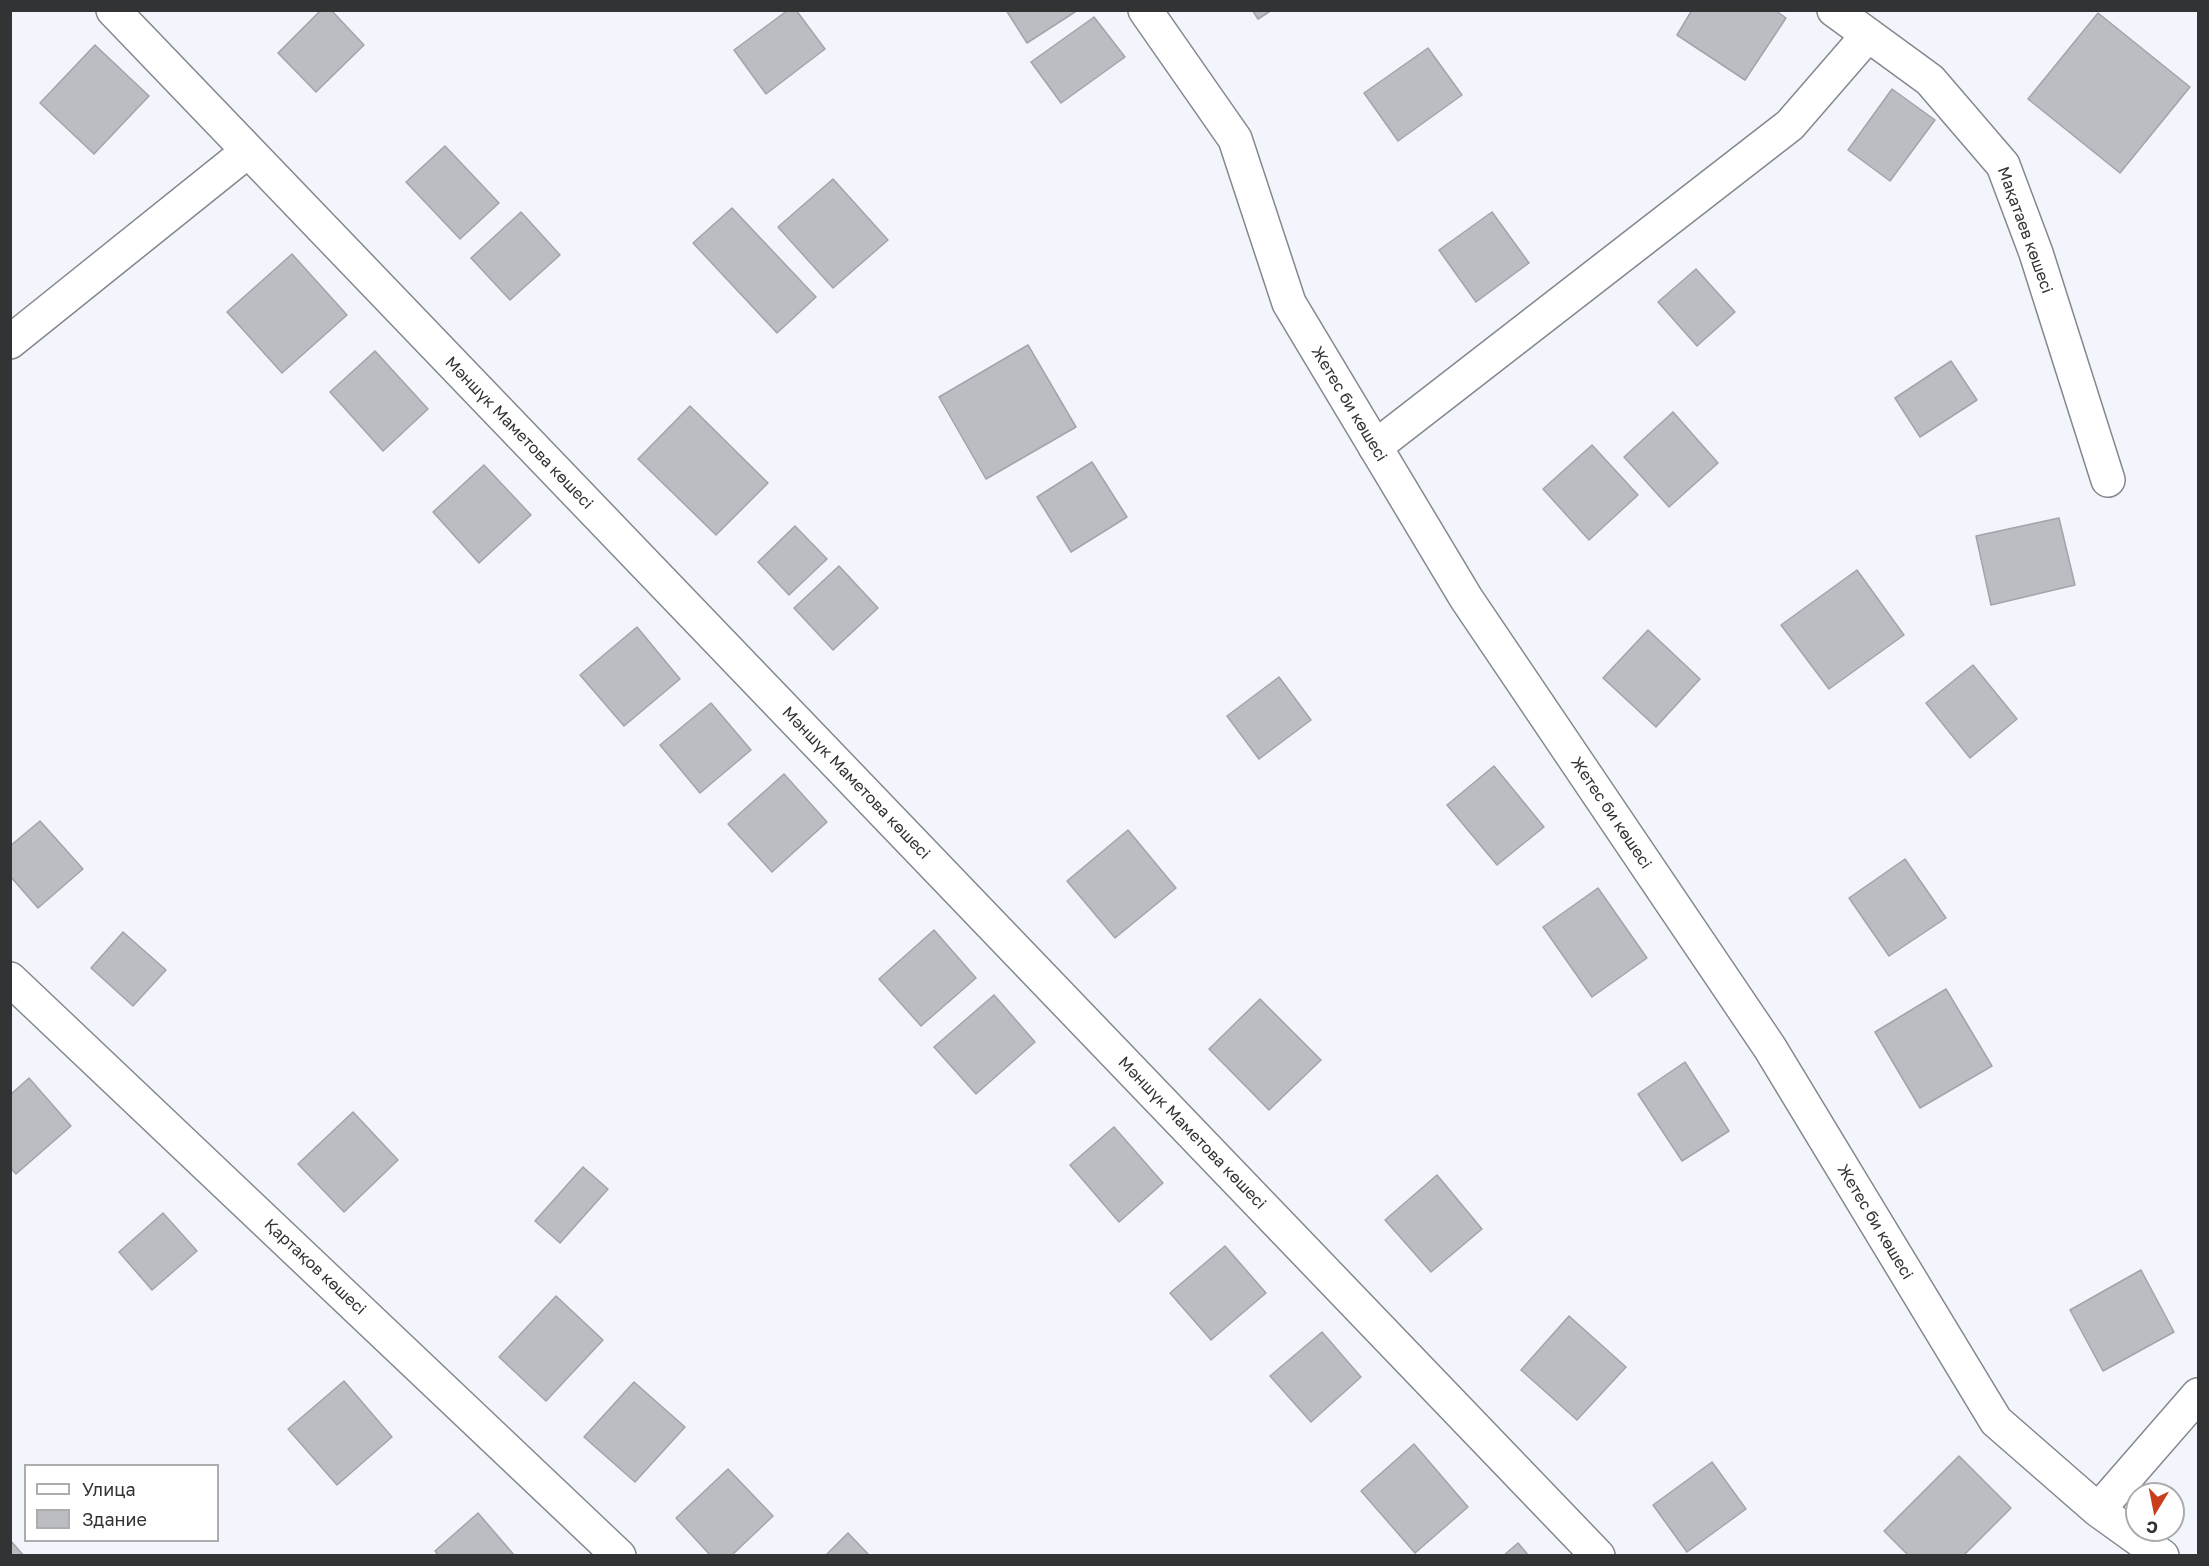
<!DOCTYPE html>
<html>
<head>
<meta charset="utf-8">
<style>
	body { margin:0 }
	#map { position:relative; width:2209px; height:1566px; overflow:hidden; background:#f2f6fc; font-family:"Golos Text",sans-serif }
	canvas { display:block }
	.frame { position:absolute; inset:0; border:12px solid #313335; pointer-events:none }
	.legend { position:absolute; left:24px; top:1464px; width:195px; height:78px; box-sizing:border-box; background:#fff; border:2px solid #adadae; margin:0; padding:8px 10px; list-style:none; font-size:18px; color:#313335 }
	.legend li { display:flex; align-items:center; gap:12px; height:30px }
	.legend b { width:30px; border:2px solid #adadae }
	.north { position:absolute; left:2125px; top:1482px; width:60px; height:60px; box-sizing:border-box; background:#fff; border:2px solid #adadae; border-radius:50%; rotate:190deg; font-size:16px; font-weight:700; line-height:24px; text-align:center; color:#313335 }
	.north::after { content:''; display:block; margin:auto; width:21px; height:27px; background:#c93f1e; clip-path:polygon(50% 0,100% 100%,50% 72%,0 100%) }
</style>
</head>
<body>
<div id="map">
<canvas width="2209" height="1566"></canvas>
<div class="frame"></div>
<ul class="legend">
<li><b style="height:8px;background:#fff"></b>Улица</li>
<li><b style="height:16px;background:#bcbcc3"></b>Здание</li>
</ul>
<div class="north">С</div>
</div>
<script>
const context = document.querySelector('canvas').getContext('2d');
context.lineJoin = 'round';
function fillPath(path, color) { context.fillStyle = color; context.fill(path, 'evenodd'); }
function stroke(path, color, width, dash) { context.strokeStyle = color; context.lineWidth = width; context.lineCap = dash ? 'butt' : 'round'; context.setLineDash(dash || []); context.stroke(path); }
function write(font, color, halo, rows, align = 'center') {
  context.font = font + ' "Golos Text",sans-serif'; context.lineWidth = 4.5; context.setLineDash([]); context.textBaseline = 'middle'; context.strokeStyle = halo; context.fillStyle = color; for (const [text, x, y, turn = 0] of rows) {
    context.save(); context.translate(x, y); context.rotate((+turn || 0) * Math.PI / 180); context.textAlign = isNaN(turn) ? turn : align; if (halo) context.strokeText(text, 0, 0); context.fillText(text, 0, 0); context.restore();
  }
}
const building = new Path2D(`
	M321,10H331L364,45L316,92L278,53Z
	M788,10H796L825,49L766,94L734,50Z
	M1006,10H1078L1027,43Z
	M1252,10H1272L1258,19Z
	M1692,10H1775L1786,18L1745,80L1677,35Z
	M2098,13L2190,87L2120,173L2028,99Z
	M1094,17L1125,57L1061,103L1031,62Z
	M95,45L149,96L94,154L40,103Z
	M1428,48L1462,95L1398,141L1364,93Z
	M1892,89L1935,120L1890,181L1848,150Z
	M445,146L499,203L460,239L406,182Z
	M833,179L888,240L833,288L778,227Z
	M732,208L816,297L777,333L693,243Z
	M521,212L560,255L510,300L471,258Z
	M1492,212L1529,263L1476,302L1439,250Z
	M292,254L347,315L282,373L227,312Z
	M1696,269L1735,312L1697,346L1658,302Z
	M1028,345L1076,427L986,479L939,397Z
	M375,351L428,409L383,451L330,392Z
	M1951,361L1977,400L1920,437L1895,398Z
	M690,406L768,483L716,535L638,459Z
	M1673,412L1718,463L1669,507L1624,457Z
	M1592,445L1638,495L1589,540L1543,489Z
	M1092,462L1127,517L1071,552L1037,497Z
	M484,465L531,515L479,563L433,512Z
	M2059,518L2075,585L1991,605L1976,536Z
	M795,526L827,559L789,595L758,562Z
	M839,566L878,608L833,650L794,608Z
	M1857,570L1904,635L1829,689L1781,625Z
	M637,627L680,679L624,726L580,675Z
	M1648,630L1700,679L1656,727L1603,678Z
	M1973,665L2017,719L1970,758L1926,703Z
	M1279,677L1311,720L1259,759L1227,716Z
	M711,703L751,750L700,793L660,745Z
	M1494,766L1544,827L1497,865L1447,805Z
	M784,774L827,822L772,872L728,824Z
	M40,821L83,869L38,908L10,876V846Z
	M1128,830L1176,888L1115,938L1067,881Z
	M1905,859L1946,918L1889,956L1849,898Z
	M1598,888L1647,958L1592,997L1543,927Z
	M934,930L976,978L921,1026L879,979Z
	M123,932L166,970L133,1006L91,968Z
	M1946,989L1992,1066L1920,1108L1875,1032Z
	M994,995L1035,1042L976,1094L934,1047Z
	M1260,999L1321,1060L1269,1110L1209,1049Z
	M1685,1062L1729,1131L1682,1161L1638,1094Z
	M29,1078L71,1126L16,1174L10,1167V1095Z
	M353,1112L398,1160L344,1212L298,1164Z
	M1114,1127L1163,1183L1119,1222L1070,1165Z
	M583,1167L608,1189L560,1243L535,1221Z
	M1437,1175L1482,1229L1431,1272L1385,1220Z
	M163,1213L197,1251L152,1290L119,1252Z
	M1225,1246L1266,1293L1211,1340L1170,1293Z
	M2141,1270L2174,1332L2103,1371L2070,1310Z
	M556,1296L603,1340L546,1401L499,1357Z
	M1569,1316L1626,1367L1577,1420L1521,1370Z
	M1322,1332L1361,1377L1311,1422L1270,1376Z
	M344,1381L392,1437L337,1485L288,1429Z
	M634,1382L685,1427L635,1482L584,1437Z
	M1414,1444L1468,1507L1415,1553L1361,1491Z
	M1959,1456L2011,1508L1963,1556H1909L1884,1531Z
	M1712,1462L1746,1509L1687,1552L1653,1505Z
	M728,1469L773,1516L731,1556H711L676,1518Z
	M478,1513L515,1556H439L435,1551Z
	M848,1533L870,1556H825Z
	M10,1540L24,1556H10Z
	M1518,1543L1529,1556H1503Z`);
fillPath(building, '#bcbcc3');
stroke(building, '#a3a3aa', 1.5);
const street = new Path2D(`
	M113,10L1598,1556
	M1145,10L1235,139L1289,303L1466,598L1770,1048L1996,1421L2098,1510L2162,1556
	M1834,10L1930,80L2003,165L2036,253L2108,480
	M10,342L248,151
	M1375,447L1790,125L1868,35
	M10,979L619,1556
	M2098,1510L2198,1395`);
stroke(street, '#84888e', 36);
stroke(street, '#fff', 33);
write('16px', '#313335', '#fff', [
	["Мақатаев көшесі",2025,230,70],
	["Жетес би көшесі",1349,404,59],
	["Мәншүк Маметова көшесі",519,433,46],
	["Мәншүк Маметова көшесі",856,783,46],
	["Жетес би көшесі",1611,813,56],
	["Мәншүк Маметова көшесі",1192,1133,46],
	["Жетес би көшесі",1875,1222,59],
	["Қартақов көшесі",315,1267,43]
]);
</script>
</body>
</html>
